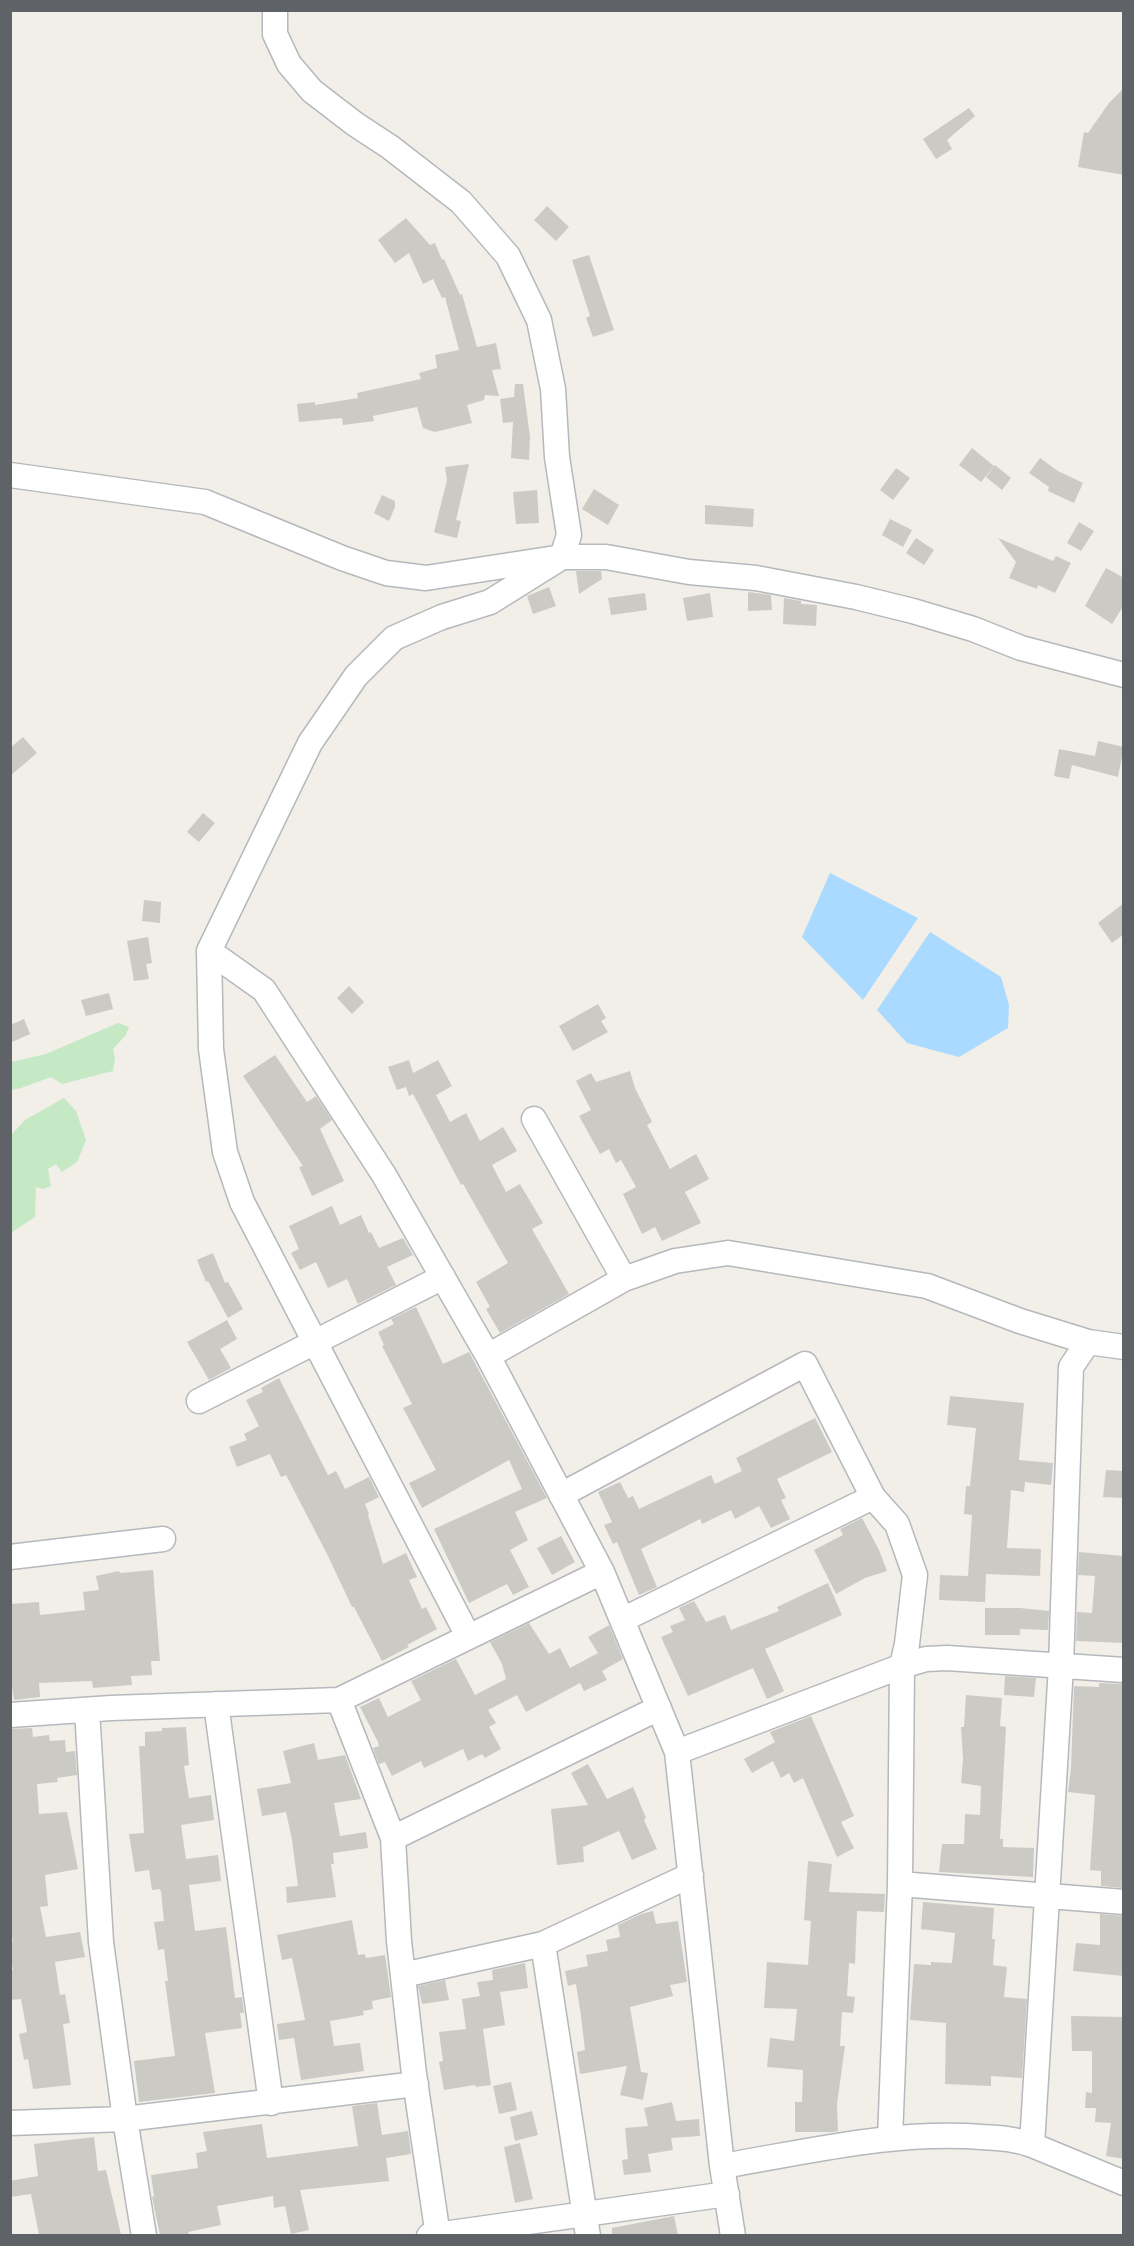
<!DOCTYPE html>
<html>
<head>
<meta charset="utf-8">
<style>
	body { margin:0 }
	#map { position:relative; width:1134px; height:2246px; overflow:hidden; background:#f1efe8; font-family:Cabin,sans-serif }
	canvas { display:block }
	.frame { position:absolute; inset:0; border:12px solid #5f6368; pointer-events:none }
</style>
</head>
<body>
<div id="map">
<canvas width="1134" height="2246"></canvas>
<div class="frame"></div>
</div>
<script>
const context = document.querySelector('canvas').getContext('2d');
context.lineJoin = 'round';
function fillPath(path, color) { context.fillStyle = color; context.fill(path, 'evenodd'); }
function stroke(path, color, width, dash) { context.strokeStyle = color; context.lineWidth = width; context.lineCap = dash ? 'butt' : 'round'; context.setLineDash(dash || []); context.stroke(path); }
fillPath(new Path2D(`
	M118,1023L129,1027L126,1035L113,1049L115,1058L113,1071L62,1084L51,1077L21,1088L11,1090V1062L46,1054Z
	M64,1098L76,1111L86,1140L77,1162L62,1172L56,1164L48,1169L51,1186L43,1189L36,1187L35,1217L11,1233V1135L25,1120Z`), '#c5e8c5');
fillPath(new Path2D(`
	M830,873L918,918L863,1000L802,937Z
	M930,932L1001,977L1009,1005L1008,1028L959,1057L907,1043L877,1010Z`), '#aadaff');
fillPath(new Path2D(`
	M1124,88V175L1078,167L1084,132L1088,133L1109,103Z
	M969,108L975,116L947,140L952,149L936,159L923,139Z
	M547,206L569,227L556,241L534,220Z
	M406,218L430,245L435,243L442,260L444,259L460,295L462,294L477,347L496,343L501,369L492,370L499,396L485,395L484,400L467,405L472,423L435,432L423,428L417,407L373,416L374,421L343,425L342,418L299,422L297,404L315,402V405L358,398L357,393L421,379L419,373L437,368L435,355L459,350L445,297L442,298L433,279L423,284L409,253L395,263L378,240Z
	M589,255L614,330L593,337L586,318L590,316L572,260Z
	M515,384H523L530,437L529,460L511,458L513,422L503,423L500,399L514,397Z
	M972,448L994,466L981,482L959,465Z
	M1040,458L1058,471L1083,483L1074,503L1048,491L1049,487L1029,473Z
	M469,464L456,520L461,521L457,538L436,533L434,532L447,480L445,467Z
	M995,465L1011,478L1002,490L986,477Z
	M896,468L910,478L893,500L880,490Z
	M594,489L619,505L608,525L582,509Z
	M537,490L539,523L516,524L513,492Z
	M382,495L395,501V507L389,521L374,513Z
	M705,505L754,509L753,527L705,524Z
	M890,519L912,530L903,547L882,535Z
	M1079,522L1094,531L1081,551L1067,543Z
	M916,538L934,550L924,565L906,553Z
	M998,538L1053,561L1056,556L1071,563L1055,593L1038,585L1037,589L1009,578L1016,562Z
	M1106,568L1124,578V605L1112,624L1085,606Z
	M576,571H601L602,579L579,594Z
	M549,587L556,606L533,614L527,596Z
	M748,592L771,595L772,610L748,611Z
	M645,593L647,610L611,615L608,598Z
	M710,593L713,617L687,621L683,598Z
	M784,598L801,601V604L817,605L816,626L783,624Z
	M23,737L37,753L10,776V748Z
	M1098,741L1124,747L1118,777L1072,765L1069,779L1054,776L1059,749L1095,756Z
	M203,813L215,823L199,842L187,832Z
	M144,900L161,902L160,923L142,921Z
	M1124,903V934L1112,943L1098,923Z
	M148,937L152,963L146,964L149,979L134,981L127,941Z
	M349,986L364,1002L352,1014L337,998Z
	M109,993L113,1009L86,1016L81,1000Z
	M598,1004L606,1018L601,1021L608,1032L573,1051L559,1026Z
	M24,1019L30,1034L10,1043V1025Z
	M275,1055L307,1102L316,1096L332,1120L320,1129L344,1181L312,1196L299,1167L303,1166L243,1076Z
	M409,1060L413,1073L438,1060L452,1086L436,1095L450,1122L466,1113L480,1141L503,1127L517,1151L492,1165L506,1192L520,1184L543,1223L532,1229L569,1294L500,1333L486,1309L490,1307L476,1282L508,1263L463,1184L461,1185L413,1094L409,1096L406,1087L397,1090L388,1067Z
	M630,1071L635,1088L652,1122L647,1125L670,1169L696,1154L709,1179L685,1192L701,1223L662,1241L655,1227L642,1234L623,1194L636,1187L621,1160L616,1163L609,1149L600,1154L579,1116L591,1110L576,1081L591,1073L596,1082Z
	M332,1206L340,1225L361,1215L369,1233L371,1232L379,1248L403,1238L413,1255L387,1267L396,1285L358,1304L347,1279L328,1288L316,1262L300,1270L291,1253L299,1249L289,1226Z
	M213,1253L225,1283L228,1282L243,1309L228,1318L208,1281L206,1282L197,1260Z
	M416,1307L443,1364L469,1352L547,1498L515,1512L528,1540L510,1550L529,1587L513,1595L507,1584L469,1603L434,1529L522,1489L509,1460L422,1508L409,1483L436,1470L403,1408L412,1404L382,1346L384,1345L378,1332L394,1324L391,1319Z
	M227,1320L237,1339L220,1349L231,1368L209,1380L187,1342Z
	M279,1378L328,1475L336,1471L345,1489L369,1477L379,1497L365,1504L369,1514L368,1515L383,1564L406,1553L417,1577L409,1580L422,1609L426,1607L437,1629L407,1645L409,1647L382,1661L354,1607H352L327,1554L286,1475L281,1477L270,1454L237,1467L229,1447L247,1440L244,1434L259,1426L246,1400L263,1392L261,1388Z
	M950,1396L1024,1403L1019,1460L1053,1463L1051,1485L1025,1482L1024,1492L1011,1490L1007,1548L1041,1549L1040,1576L986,1574L985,1602L939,1600L940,1575L968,1576L972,1515L964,1514L966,1486H970L976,1428L947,1425Z
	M815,1418L832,1452L777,1479L786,1498L781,1500L790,1519L771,1528L759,1506L735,1519L731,1510L702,1524L700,1519L641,1549L657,1587L639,1595L617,1542L613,1544L604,1525L612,1522L598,1492L620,1482L628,1498L633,1496L639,1509L711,1475L715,1484L742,1471L736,1458Z
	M1106,1470L1124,1471V1498L1103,1497Z
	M862,1518L879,1550L887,1571L865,1578L836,1594L814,1550L843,1535L840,1529Z
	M561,1536L575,1562L552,1575L537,1548Z
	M1079,1552L1124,1556V1643L1076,1641L1077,1612L1092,1613L1095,1576L1078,1575Z
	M153,1570L160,1661H151L152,1675L131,1676L132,1685L93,1688L92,1681L39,1683L40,1697L14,1700L10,1673V1604L39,1602L40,1615L85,1610L83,1592L99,1590L96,1576L119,1571L120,1573Z
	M828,1583L842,1615L765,1649L784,1691L767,1699L753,1668L688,1696L661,1637L673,1632L670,1626L685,1620L679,1608L694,1601L706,1622L725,1615L731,1630L779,1611L777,1607Z
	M985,1608H1020L1049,1611L1048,1630L1020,1629V1635H985Z
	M529,1623L549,1654L560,1648L570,1668L598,1653L588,1637L609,1625L623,1659L602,1671L607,1680L584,1691L580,1683L526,1712L517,1695L488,1710L496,1723L489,1727L501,1749L485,1758L482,1754L468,1761L463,1749L424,1768L421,1761L392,1776L385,1762L379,1764L373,1748L379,1746L378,1742L360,1707L379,1698L388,1717L421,1700L411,1681L456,1659L475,1695L506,1679L502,1664L490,1642Z
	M1005,1676L1036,1678L1034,1697L1004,1695Z
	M1099,1683L1124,1684L1122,1858H1124V1888L1101,1886V1871L1090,1870L1095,1795L1068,1792L1071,1769L1074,1686L1099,1687Z
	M966,1695L1002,1698L1000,1726L1006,1727L1000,1839H1003V1847L1034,1848L1033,1877L939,1872L942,1844H964L965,1814L980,1815L981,1786L961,1783L963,1759L961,1727H964Z
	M811,1716L854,1816L841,1822L854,1848L837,1857L803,1778L794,1783L789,1773L781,1778L773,1761L752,1773L744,1759L775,1742L770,1732Z
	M186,1727L189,1765L184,1766L189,1798L211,1795L214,1820L181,1825L186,1859L218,1855L221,1881L189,1885L195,1931L226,1927L235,1998L242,1997L244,2013H240L242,2028L205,2033L215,2093L139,2102L134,2061L175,2056L165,1981H168L164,1949L158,1950L154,1922L164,1921L161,1892L160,1889L152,1890L149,1870L135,1872L129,1834L144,1833L139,1746H145V1732L162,1731V1728Z
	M32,1728L33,1737L49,1735L50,1741L65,1740L66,1752L75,1751L77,1775L57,1778L58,1782L37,1784L39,1814L67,1812L78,1869L45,1875L48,1906L40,1907L46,1937L80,1932L85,1957L55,1962L60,1995L65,1994L70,2023L63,2024L71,2085L33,2089L28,2059L24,2060L19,2034L27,2032L21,1999L10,2000V1971L13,1970L10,1954V1941H13L10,1926V1729Z
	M314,1743L318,1760L345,1755L361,1799L334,1803L340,1836L366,1832L368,1848L333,1853L334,1864H331L336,1897L287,1903L286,1887L298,1886L292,1840L286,1812L262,1816L257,1789L291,1783L283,1751Z
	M588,1764L607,1799L633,1787L646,1818L644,1820L657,1849L632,1860L619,1831L583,1847L584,1862L557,1865L551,1809L588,1805L571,1773Z
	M808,1861L832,1864L829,1892L885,1894L884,1912L857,1911L855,1964L849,1963L847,1996L855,1997L853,2013L842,2012L840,2046H845L837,2104L838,2131L833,2132H795V2102H802L803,2070L767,2067L770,2038L794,2041L797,2009L764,2008L767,1962L808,1965L811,1921L804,1920Z
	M923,1902L994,1908L992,1939H995L993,1965L1007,1967L1004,1997L1027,1999L1022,2078L991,2076V2086L945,2084L946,2023L910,2020L914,1964L931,1965V1962L952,1963L955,1933L921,1929Z
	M653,1911L656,1924L678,1921L687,1982L670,1985L673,1996L630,2007L641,2072L648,2073L643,2100L620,2095L627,2066L580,2074L577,2052L585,2050L581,2016L576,1984L568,1986L565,1971L588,1966L586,1955L608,1951L606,1940L620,1937L618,1925L641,1914Z
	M1100,1914L1124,1916V1976L1073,1971L1076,1943L1100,1945Z
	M352,1920L358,1955L365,1954L366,1958L385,1955L391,1997L372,2001L373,2009L363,2011L364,2015L330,2021L334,2046L360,2043L364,2071L301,2080L294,2038L279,2040L277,2024L305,2020L292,1958L282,1960L277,1935Z
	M525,1963L528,1988L500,1992L505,2025L483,2029L491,2085L476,2087L475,2085L444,2090L439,2062L443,2061L439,2032L466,2029L462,1999L480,1996L477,1982L493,1980L492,1970Z
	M445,1980L449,2000L422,2004L418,1986Z
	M1071,2016L1124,2017V2159L1106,2156L1111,2123L1095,2122L1096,2108H1085L1086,2092L1092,2093V2051H1072Z
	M511,2082L517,2110L499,2114L493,2086Z
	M672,2102L676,2121L699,2119L700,2136L671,2138L673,2150L648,2154L651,2172L624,2175L622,2160L628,2159L625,2128L648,2126L644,2108Z
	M377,2103L382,2135L408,2131L411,2154L386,2158L389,2181L300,2190L309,2230L291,2234L285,2206L274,2208L273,2196L217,2206L221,2225L188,2232L189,2235H160L152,2197L154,2196L151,2175L198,2168L196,2153L207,2151L203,2132L262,2124L267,2158L358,2146L352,2106Z
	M532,2111L538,2135L515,2141L510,2117Z
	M94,2137L98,2171L106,2170L121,2235H39L31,2194L10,2197V2181L38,2176L34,2144Z
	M520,2143L533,2199L515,2203L504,2147Z
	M674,2216L678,2235H612V2228Z`), '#cccac5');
const minor = new Path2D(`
	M275,10V34L289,64L312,91L355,124L390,147L461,202L508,256L539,320L553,389L557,457L569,535L562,557L490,602L442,617L394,638L356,676L310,743L209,951L264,990L384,1175L488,1356L602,1572L677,1752L722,2166L733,2236
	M10,475L205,502L342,558L386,573L426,578L562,557H606L689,572L756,578L856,597L913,611L973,629L1021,648L1124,675
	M209,951L211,1049L225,1152L242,1202L468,1636
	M534,1119L624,1279
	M1088,1342L1071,1367L1061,1666L1032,2145L1124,2183
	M488,1356L624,1279L675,1261L728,1253L927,1286L1020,1321L1088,1342L1124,1347
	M199,1401L443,1277
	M561,1495L805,1364L873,1497
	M10,1557L163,1539
	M622,1620L873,1497L897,1524L915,1575L907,1644L902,1666L900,1884
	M339,1700L393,1838L399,1941L414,2074L438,2236
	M216,1704L271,2103
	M87,1710L101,1942L125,2119L144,2236
	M10,1715L111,1708L339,1700L602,1572
	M677,1752L902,1666L926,1659L947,1658L1124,1670
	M393,1838L659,1708
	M543,1944L588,2236
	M403,1975L543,1944L691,1875
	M10,2123L125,2119L416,2084
	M890,2139L900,1884L1124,1902
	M722,2166C807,2152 895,2130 982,2137C1000,2138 1016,2139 1032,2145
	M429,2236L727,2194`);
stroke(minor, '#b5b8bc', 27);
stroke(minor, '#fff', 24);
</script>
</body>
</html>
